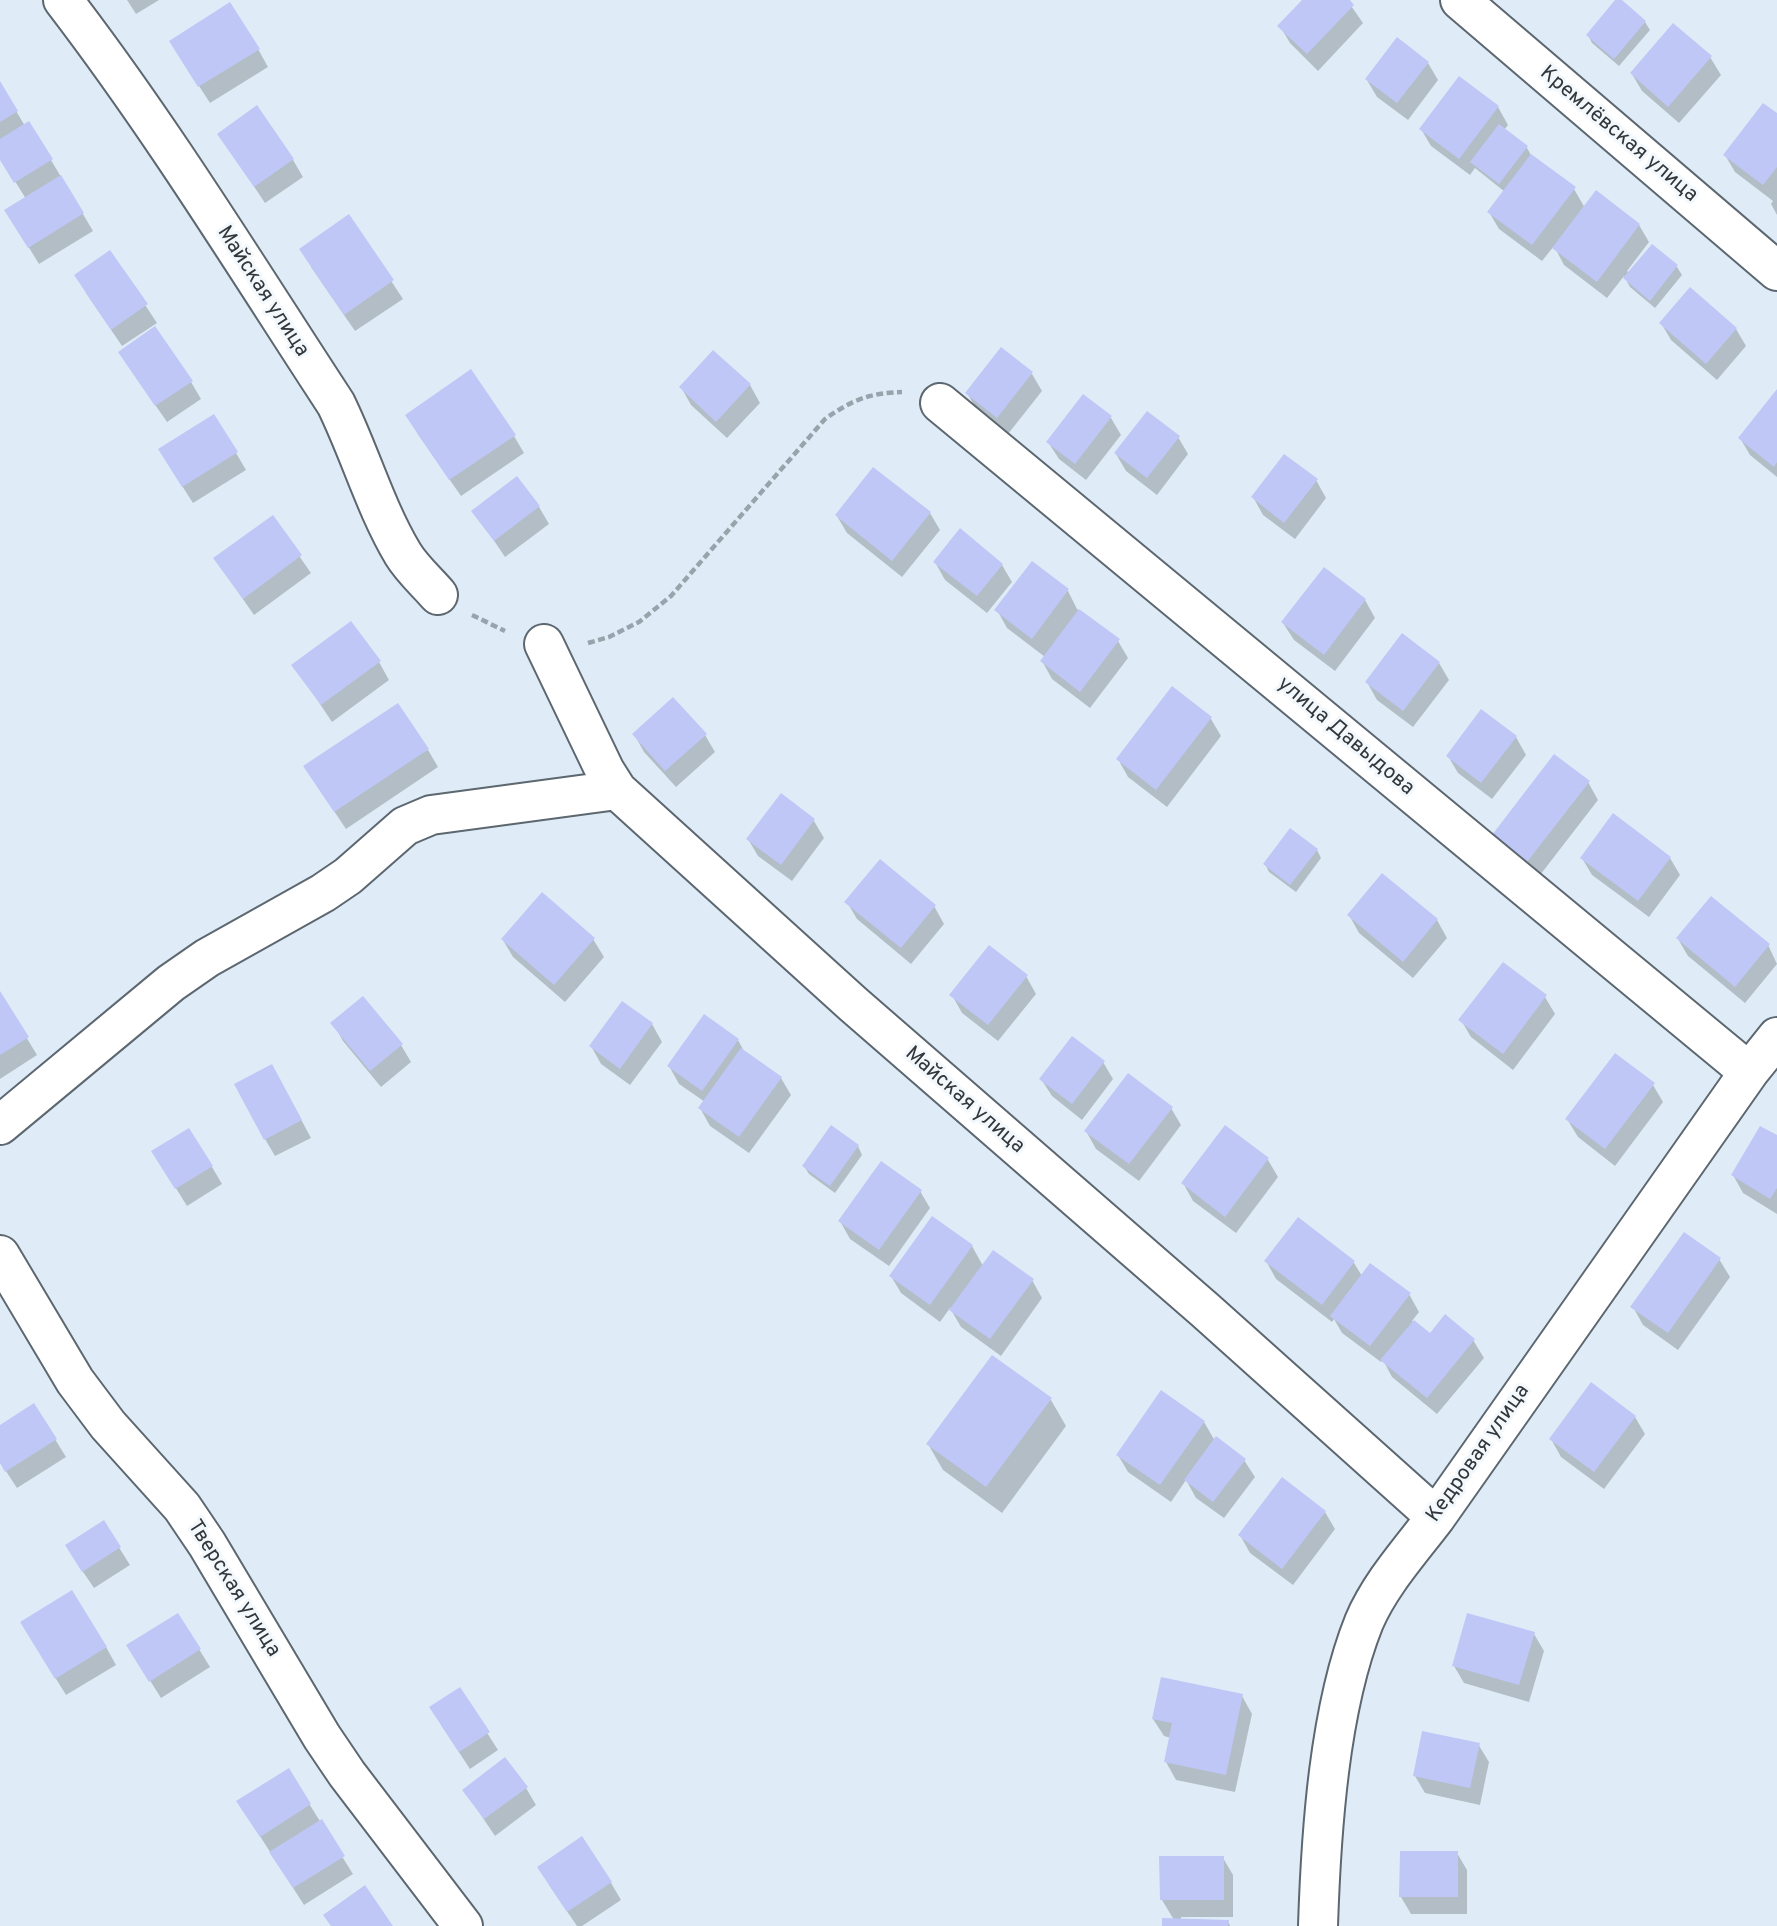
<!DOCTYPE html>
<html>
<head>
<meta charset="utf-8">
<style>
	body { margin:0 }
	canvas { display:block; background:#dfecf7 }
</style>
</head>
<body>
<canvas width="1777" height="1926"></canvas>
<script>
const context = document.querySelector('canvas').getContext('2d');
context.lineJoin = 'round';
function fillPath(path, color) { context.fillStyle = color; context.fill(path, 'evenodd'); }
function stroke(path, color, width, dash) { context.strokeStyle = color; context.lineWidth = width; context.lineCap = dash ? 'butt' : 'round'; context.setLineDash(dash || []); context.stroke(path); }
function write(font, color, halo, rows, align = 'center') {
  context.font = font + ' Overpass,sans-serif'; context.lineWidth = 6; context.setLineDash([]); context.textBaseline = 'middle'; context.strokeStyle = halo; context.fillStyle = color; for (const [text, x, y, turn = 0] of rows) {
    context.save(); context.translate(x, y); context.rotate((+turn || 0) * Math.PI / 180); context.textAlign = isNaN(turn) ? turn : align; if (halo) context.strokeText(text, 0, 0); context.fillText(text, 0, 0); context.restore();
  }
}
fillPath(new Path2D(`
	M127,0H159L136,14Z
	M1304,0H1347L1363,23L1318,71L1290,43L1280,26Z
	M1617,0L1645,22L1650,30L1619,66L1592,43L1588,35Z
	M258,49L268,67L210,103L181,58Z
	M1710,57L1721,75L1679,123L1642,91L1632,74Z
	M1428,63L1438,80L1408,120L1377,97L1367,80Z
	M0,84L25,126L51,160L93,231L39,264L17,228L26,199L0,157Z
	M1498,107L1508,125L1504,130L1527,148L1532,157L1574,189L1585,208L1639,225L1649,242L1627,271L1630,273L1652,246L1677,267L1682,275L1655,308L1630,287L1624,276L1607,298L1564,265L1554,246L1542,261L1499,229L1489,212L1505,192L1475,168L1470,175L1431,146L1421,129Z
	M1777,115V215L1771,204L1773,201L1735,172L1725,155Z
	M219,134L293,160L303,177L265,203Z
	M349,217L403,299L355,331L311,267Z
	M110,252L157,323L122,346L86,293Z
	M1661,323L1736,329L1746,346L1717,380L1671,340Z
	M131,370L191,382L201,399L167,422Z
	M1032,374L1042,391L1008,434L977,410L967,393Z
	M750,385L760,403L727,438L691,405L681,387Z
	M1777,392V477L1750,455L1740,438Z
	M1083,396L1111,418L1121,435L1086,480L1059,459L1048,442Z
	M417,433L514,436L524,453L461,496Z
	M1178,437L1188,454L1157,495L1126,471L1116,454Z
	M236,453L246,470L193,503L170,467Z
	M1316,480L1326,498L1295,539L1263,515L1253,497Z
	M539,507L549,524L505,557L474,511Z
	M930,513L940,530L902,577L847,533L837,516Z
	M272,517L311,573L254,615L215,559Z
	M935,562L1002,565L1012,582L987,613L945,580Z
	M1032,563L1068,591L1077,609L1118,641L1128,658L1090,708L1052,679L1042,661L1045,657L1007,628L997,610Z
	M1365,600L1375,618L1335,671L1294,640L1283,623Z
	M379,662L389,680L332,722L294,665Z
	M1439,663L1449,680L1413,727L1377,700L1367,682Z
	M1172,689L1211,719L1221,736L1167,807L1128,777L1118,759Z
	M634,734L705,735L715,752L676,787L644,752Z
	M1516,737L1526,755L1492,799L1458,773L1448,756Z
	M428,750L438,767L346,829L316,784Z
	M1588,782L1598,800L1537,879L1494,835Z
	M781,795L814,821L824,838L792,881L758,856L748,839Z
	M1317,850L1321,858L1296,892L1269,872L1265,864Z
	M1582,858H1670L1680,875L1649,917L1592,875Z
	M847,902L934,906L944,924L911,964L857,919Z
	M1349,915L1437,920L1447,938L1413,978L1359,933Z
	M593,939L604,957L565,1002L513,957L503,940Z
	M1678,939L1768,945L1777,964L1745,1003L1688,956Z
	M1026,976L1036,994L998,1041L962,1013L952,995Z
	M0,994L37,1055L0,1079Z
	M1545,997L1555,1014L1513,1070L1471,1037L1461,1020Z
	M333,1023L401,1045L411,1062L381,1087L343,1041Z
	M652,1024L662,1042L630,1085L601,1064L591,1046Z
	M738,1040L745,1053L781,1078L791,1095L749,1153L710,1126L700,1108L705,1102L679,1084L669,1066Z
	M1103,1062L1113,1079L1082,1120L1052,1096L1041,1079Z
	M282,1084L311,1138L275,1156L265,1139Z
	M1653,1085L1663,1102L1615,1166L1578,1137L1567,1119Z
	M1171,1108L1181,1125L1139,1181L1096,1149L1086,1131Z
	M1225,1127L1268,1160L1278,1177L1236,1233L1193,1201L1183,1183Z
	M1777,1137V1214L1743,1193L1733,1175Z
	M858,1146L862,1155L835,1193L809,1174L804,1166Z
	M212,1167L222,1184L187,1206L164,1169Z
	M920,1191L930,1208L889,1266L850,1239L840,1221Z
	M1299,1220L1354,1263L1362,1276L1409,1294L1419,1312L1412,1321L1430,1335L1473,1340L1484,1358L1437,1414L1392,1377L1383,1360L1381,1362L1342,1333L1334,1319L1332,1322L1276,1279L1266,1261Z
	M972,1246L983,1266L1032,1280L1042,1298L1001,1356L961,1327L950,1308L940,1322L901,1293L891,1276Z
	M1719,1259L1730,1277L1678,1350L1643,1325L1633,1307Z
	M1051,1400L1066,1426L1002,1513L943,1470L928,1444Z
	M34,1405L66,1457L17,1488L0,1462V1427Z
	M1635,1417L1645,1434L1604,1489L1561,1457L1551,1439Z
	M1204,1422L1215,1441L1244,1460L1255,1477L1224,1518L1196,1498L1186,1480L1171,1502L1128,1472L1118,1455Z
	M1325,1512L1335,1529L1293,1585L1250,1553L1240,1535Z
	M103,1522L130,1565L94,1588L77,1563Z
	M178,1615L210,1667L161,1698L139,1663Z
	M1534,1634L1544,1651L1529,1702L1464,1683L1454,1666Z
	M32,1640L106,1647L116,1665L66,1695Z
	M459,1689L498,1750L470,1769L441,1725Z
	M1242,1696L1252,1714L1235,1792L1176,1780L1166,1762L1171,1738L1164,1736L1153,1719Z
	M1478,1744L1489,1762L1480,1805L1425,1793L1415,1776Z
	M288,1770L353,1874L304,1905L249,1819Z
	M526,1788L536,1805L495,1836L464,1790Z
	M1457,1853L1467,1870V1914H1411L1401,1897Z
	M1223,1858L1233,1875V1917H1181V1920L1228,1921L1230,1926H1164L1174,1920L1162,1900Z
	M611,1883L621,1900L582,1926H577L549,1885Z`), '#0003');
fillPath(new Path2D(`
	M1302,0H1350L1354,5L1307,54L1277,26Z
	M1615,0H1622L1646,21L1614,59L1586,35Z
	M230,2L260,49L198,87L169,41Z
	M1673,23L1712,56L1668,107L1630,73Z
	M1397,37L1429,62L1397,103L1365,79Z
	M1459,76L1499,106L1459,159L1419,129Z
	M0,81L18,111L0,122Z
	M1763,103L1777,113V167L1763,185L1723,155Z
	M257,105L294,159L254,187L217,134Z
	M29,121L53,159L14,183L0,160V139Z
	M1499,124L1528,146L1499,184L1470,162Z
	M1531,154L1576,187L1532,245L1487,212Z
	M61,175L84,213L28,248L4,210Z
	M1596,190L1640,224L1597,282L1552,248Z
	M349,214L394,280L344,315L299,249Z
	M1652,244L1678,265L1650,301L1623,278Z
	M110,250L148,304L111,330L74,275Z
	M1690,287L1737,328L1706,364L1659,323Z
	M155,326L193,381L155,406L118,352Z
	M1001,347L1033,372L997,418L965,393Z
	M713,350L751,384L716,422L679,387Z
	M471,369L516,435L449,480L405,415Z
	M1777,389V462L1774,467L1738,438Z
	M1083,394L1112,416L1075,464L1046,442Z
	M1147,411L1180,436L1147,478L1114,453Z
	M214,414L238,452L182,487L158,449Z
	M1284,454L1318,479L1284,523L1251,497Z
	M873,467L931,512L892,561L835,515Z
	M517,476L540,506L494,541L471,511Z
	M273,515L302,555L243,599L213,558Z
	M960,528L1003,564L977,596L933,562Z
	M1032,561L1069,589L1032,639L994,610Z
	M1324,567L1366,599L1324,655L1281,622Z
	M1079,609L1120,639L1080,692L1040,661Z
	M351,621L381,661L321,705L291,665Z
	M1402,633L1440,662L1403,711L1365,682Z
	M1172,686L1212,717L1156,790L1116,759Z
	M673,697L707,734L665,771L632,734Z
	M398,703L429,749L334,812L303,766Z
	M1481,709L1517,736L1481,783L1446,756Z
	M1554,754L1590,781L1527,862L1492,835Z
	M781,793L815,819L781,865L746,839Z
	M1613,813L1671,857L1638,901L1580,858Z
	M1290,828L1318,849L1290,885L1263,864Z
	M880,859L936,905L901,948L844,902Z
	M1382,873L1438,919L1403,962L1347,915Z
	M542,892L595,938L554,985L501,939Z
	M1711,896L1770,944L1735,987L1676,938Z
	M989,945L1028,975L988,1025L949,995Z
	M1503,962L1547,995L1503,1054L1458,1020Z
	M0,991L29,1037L0,1055Z
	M363,996L403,1044L370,1071L330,1023Z
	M622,1001L653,1023L620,1069L589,1046Z
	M704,1014L739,1039L702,1091L667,1066Z
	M1072,1036L1105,1061L1072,1104L1039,1079Z
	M741,1048L782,1077L739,1137L698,1108Z
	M1615,1053L1655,1083L1605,1149L1565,1119Z
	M272,1064L302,1120L264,1140L234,1084Z
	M1128,1073L1173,1107L1129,1164L1084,1131Z
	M831,1125L859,1145L830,1186L802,1166Z
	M1225,1125L1269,1158L1225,1217L1181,1183Z
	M1760,1126L1777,1135V1188L1770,1199L1731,1175Z
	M189,1128L213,1166L175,1189L151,1151Z
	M881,1161L922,1190L879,1250L838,1221Z
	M932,1216L973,1245L930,1305L889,1276Z
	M1298,1217L1355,1261L1322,1305L1264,1261Z
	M1684,1232L1721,1258L1668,1333L1630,1307Z
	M993,1250L1034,1279L990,1339L949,1310Z
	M1370,1263L1411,1293L1370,1346L1330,1316Z
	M1445,1314L1475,1339L1427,1398L1380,1360L1414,1320L1430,1333Z
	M992,1355L1052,1398L986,1487L926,1444Z
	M1591,1382L1636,1416L1594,1472L1549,1439Z
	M1161,1390L1205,1421L1160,1485L1116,1455Z
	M34,1403L57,1439L5,1472L0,1463V1425Z
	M1216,1436L1246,1459L1213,1502L1184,1480Z
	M1282,1477L1326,1511L1282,1569L1238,1535Z
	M104,1520L121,1547L82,1572L65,1545Z
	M72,1590L107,1647L55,1679L20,1622Z
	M178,1613L201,1649L149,1682L126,1645Z
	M1467,1613L1535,1632L1519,1685L1452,1666Z
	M1161,1677L1243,1694L1226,1775L1164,1762L1172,1723L1152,1719Z
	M460,1687L490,1732L459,1752L429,1707Z
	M1422,1731L1480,1743L1470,1788L1413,1776Z
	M505,1757L528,1787L484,1819L462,1790Z
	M289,1768L311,1804L260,1837L236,1801Z
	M322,1819L345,1856L293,1888L269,1852Z
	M582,1836L612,1882L567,1912L537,1867Z
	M1400,1851H1458V1897H1399Z
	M1159,1856H1224V1900H1160Z
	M365,1885L393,1926H331L323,1915Z
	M1162,1918L1229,1920L1228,1926H1162Z`), '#bfc7f7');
const minor = new Path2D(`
	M63,0C162,129 247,268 336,404C360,453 375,507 403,554C412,569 427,582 438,595
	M1460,0L1777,271
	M940,403L1749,1072
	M544,644L605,771L617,790L853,1004L1205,1310L1436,1517
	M0,1125L171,983L207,958L323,893L348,876L405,826L431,815L617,790
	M0,1255L75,1381L108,1425L182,1507L207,1544L322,1737L347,1774L463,1926
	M1318,1926C1321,1833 1329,1709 1364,1622C1380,1584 1411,1550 1436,1517L1749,1072L1777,1037`);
stroke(minor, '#5c6770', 42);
stroke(new Path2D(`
	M472,615L505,631
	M588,643L609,637L639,622L671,596L825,419C852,400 869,393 902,392`), '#99a3ab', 4.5, [7, 3.5]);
stroke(minor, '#fff', 38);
write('21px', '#32373b', '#f3f8fd', [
	["Кремлёвская улица",1618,135,40],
	["Майская улица",262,292,57],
	["улица Давыдова",1345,737,40],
	["Майская улица",964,1101,41],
	["Кедровая улица",1479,1454,-55],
	["Тверская улица",233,1589,58]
]);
</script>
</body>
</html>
